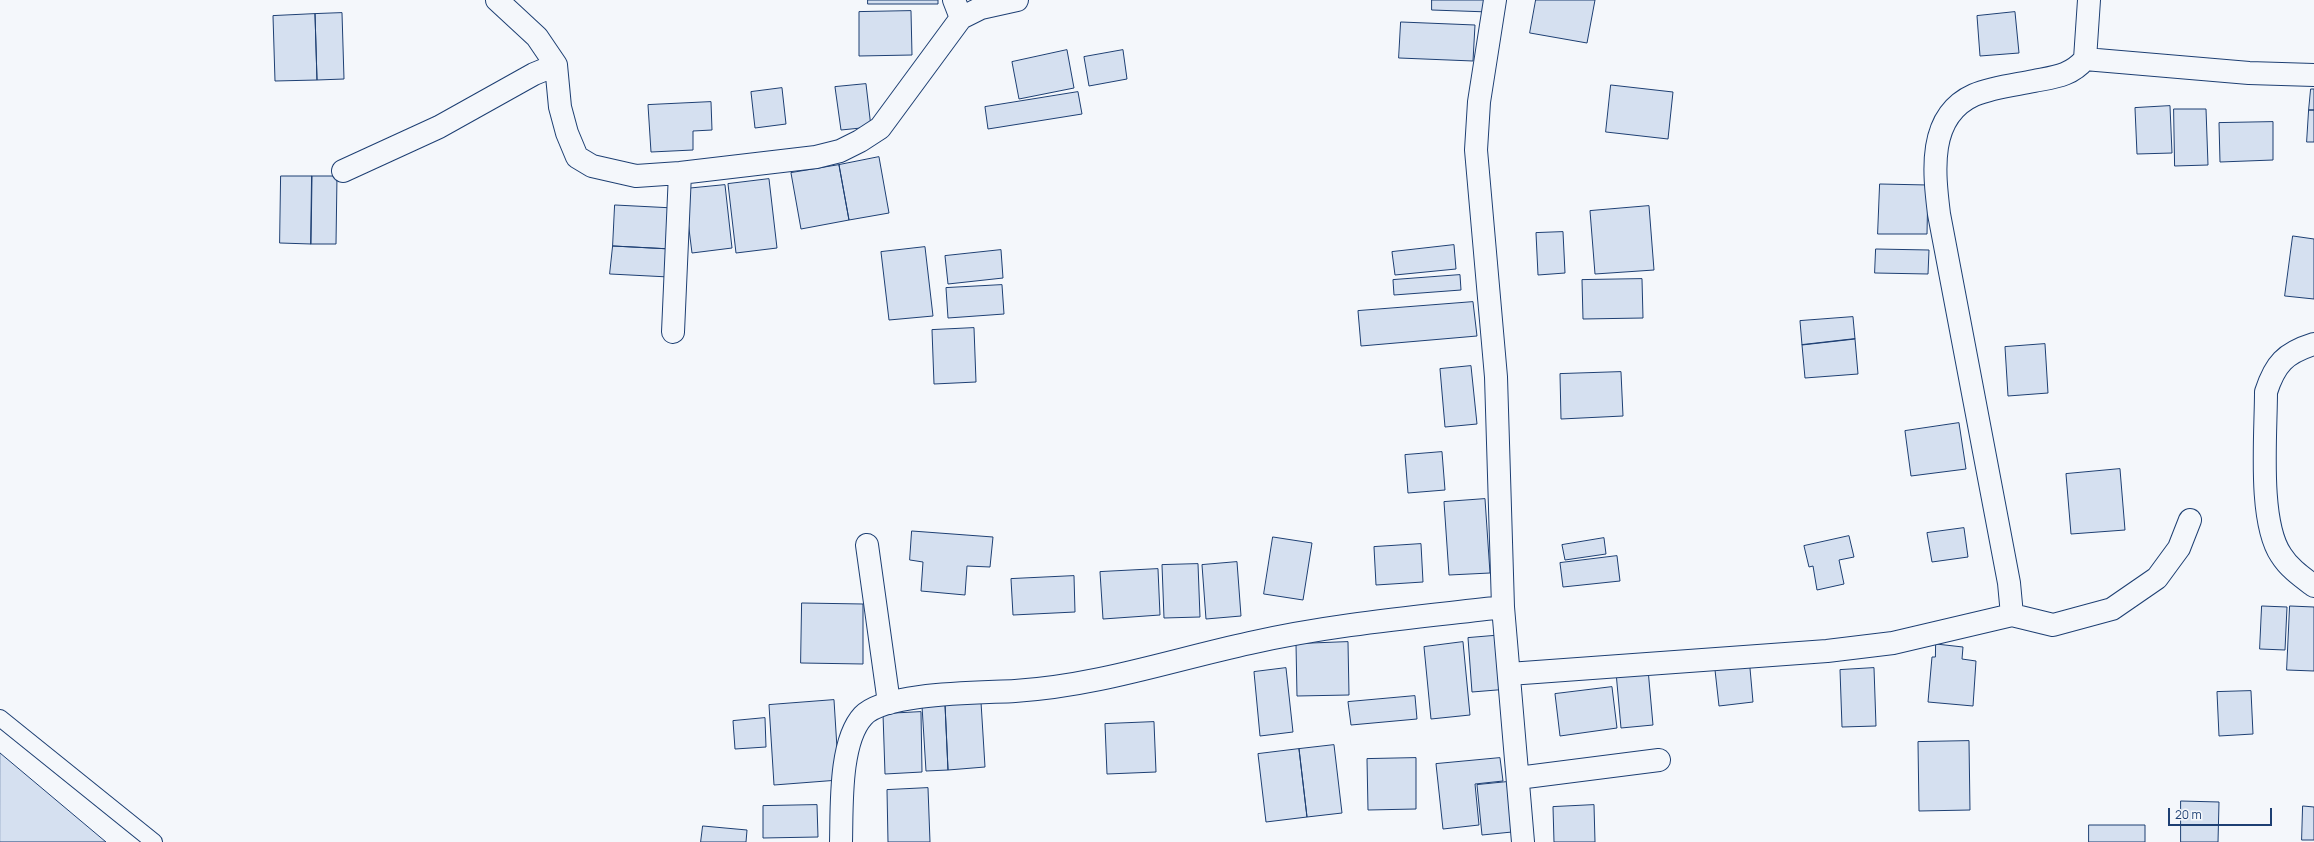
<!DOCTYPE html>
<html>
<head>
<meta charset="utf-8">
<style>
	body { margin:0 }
	#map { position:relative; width:2314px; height:842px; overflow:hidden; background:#f4f7fb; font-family:Manrope,sans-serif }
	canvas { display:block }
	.scale { position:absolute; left:2168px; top:808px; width:104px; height:18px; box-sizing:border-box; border:2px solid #1d3f73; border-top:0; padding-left:5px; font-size:12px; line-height:14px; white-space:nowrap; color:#1d3f73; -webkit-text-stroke:3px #f4f7fb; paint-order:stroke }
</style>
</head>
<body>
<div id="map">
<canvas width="2314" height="842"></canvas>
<div class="scale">20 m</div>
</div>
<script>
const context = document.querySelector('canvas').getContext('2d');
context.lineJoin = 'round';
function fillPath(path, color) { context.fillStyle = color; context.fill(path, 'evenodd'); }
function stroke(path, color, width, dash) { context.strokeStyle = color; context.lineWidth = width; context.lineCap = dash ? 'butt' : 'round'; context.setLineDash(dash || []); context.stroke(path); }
const building = new Path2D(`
	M868,0H938V4H868Z
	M1432,0H1490L1489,12L1432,10Z
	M1536,0H1595L1587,43L1530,33Z
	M911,11L912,55L859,56V12Z
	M2015,12L2019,53L1980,56L1977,16Z
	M342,13L344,79L317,80L315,14Z
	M315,14L317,80L275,81L273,16Z
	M1401,22L1475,25L1473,61L1399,58Z
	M1067,50L1074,88L1019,99L1012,62Z
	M1123,50L1127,79L1089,86L1084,57Z
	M866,84L871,127L841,130L835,87Z
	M1611,85L1673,92L1668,139L1606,132Z
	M782,88L786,124L755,128L751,92Z
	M2311,89H2314V110H2309Z
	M1078,92L1082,114L988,129L985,107Z
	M711,102L712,130L693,131V150L651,152L648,105Z
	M2170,106L2172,153L2137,154L2135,108Z
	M2174,109H2206L2208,165L2175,166Z
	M2309,110H2314V142H2307Z
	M2273,122V160L2220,162L2219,123Z
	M879,157L889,213L849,220L839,165Z
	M839,165L849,220L801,229L791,173Z
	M281,176H312L311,244L280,243Z
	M312,176H337L336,244H311Z
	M769,179L777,248L736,253L728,184Z
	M1880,184L1928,185L1927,234H1878Z
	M725,185L732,248L692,253L684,189Z
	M615,205L674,208L671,249L613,246Z
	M1649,206L1654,270L1595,274L1590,211Z
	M1563,232L1565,273L1538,275L1536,233Z
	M2293,236L2314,239V299L2285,296Z
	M1454,245L1456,269L1395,275L1392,252Z
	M613,246L671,249L669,277L610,274Z
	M925,247L933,316L889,320L881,252Z
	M1876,249L1929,250L1928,274L1875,273Z
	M1001,250L1003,278L948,284L945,256Z
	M1460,275L1461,290L1394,295L1393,280Z
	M1642,279L1643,318L1583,319L1582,280Z
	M1002,285L1004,314L948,318L946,288Z
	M1473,302L1477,336L1361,346L1358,311Z
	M1853,317L1855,339L1802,345L1800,321Z
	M974,328L976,382L934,384L932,330Z
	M1855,339L1858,374L1805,378L1802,345Z
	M2045,344L2048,393L2008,396L2005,347Z
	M1471,366L1477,424L1445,427L1440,369Z
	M1621,372L1623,416L1561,419L1560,374Z
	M1959,423L1966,469L1911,476L1905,431Z
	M1442,452L1445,490L1408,493L1405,455Z
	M2120,469L2125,530L2071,534L2066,474Z
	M1485,499L1490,573L1449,575L1444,502Z
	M1964,528L1968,557L1932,562L1927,533Z
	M912,531L993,537L990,567L967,566L965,595L921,591L923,562L910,560Z
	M1849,536L1854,557L1839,560L1844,584L1817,590L1813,566L1809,567L1804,546Z
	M1273,537L1312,543L1303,600L1264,594Z
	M1604,538L1606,554L1565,560L1562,545Z
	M1421,544L1423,582L1376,585L1374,547Z
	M1617,556L1620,581L1563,587L1560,563Z
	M1237,562L1241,616L1206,619L1202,565Z
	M1198,564L1200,617L1164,618L1162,565Z
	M1158,569L1160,615L1103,619L1100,572Z
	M1074,576L1075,612L1013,615L1011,579Z
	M802,603L863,604V664L801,663Z
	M2262,606L2287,607L2285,650L2260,649Z
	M2290,606L2314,607V671L2287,670Z
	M1504,635L1509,689L1472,692L1468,638Z
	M1348,642L1349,695L1297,696L1296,644Z
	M1463,642L1470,715L1431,719L1424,647Z
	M1936,644L1963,647L1962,659L1976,661L1973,706L1928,702L1932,657H1935Z
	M1749,657L1753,702L1719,706L1714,661Z
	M1286,668L1293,732L1260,736L1254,672Z
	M1874,668L1876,726L1842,727L1840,670Z
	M1648,669L1653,725L1621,728L1616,672Z
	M1612,687L1617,728L1560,736L1555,694Z
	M2251,691L2253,734L2219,736L2217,692Z
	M1415,696L1417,719L1351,725L1348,702Z
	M834,700L839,780L774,785L769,705Z
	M981,702L985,767L948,770L945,704Z
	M945,704L948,770L926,771L922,706Z
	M921,712L922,772L885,774L883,714Z
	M765,718L766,747L735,749L733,721Z
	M1154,722L1156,772L1107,774L1105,724Z
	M1969,741L1970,810L1919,811L1918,742Z
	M1334,745L1342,813L1307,817L1299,749Z
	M1299,749L1307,817L1266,822L1258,754Z
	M0,753L106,842H0Z
	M1416,758V809L1368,810L1367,759Z
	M1500,758L1503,781L1475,784L1479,825L1443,829L1436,764Z
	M1507,782L1512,832L1482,835L1477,785Z
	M928,788L930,842H888L887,790Z
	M2181,801L2219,802L2218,842H2181Z
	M817,805L818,837L763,838V806Z
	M1594,805L1595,842H1554L1553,807Z
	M2303,806L2314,807V840H2302Z
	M2089,825H2145V842H2089Z
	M703,826L747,830L746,842H701Z`);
fillPath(building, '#d5e0f0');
stroke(building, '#1d3f73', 1);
const lane = new Path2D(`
	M0,718L154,842`);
const street = new Path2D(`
	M497,0L537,37L556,65L560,107L567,133L577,157L592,166L636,176L680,173L816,157L840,151L860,141L880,128L961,18L981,8L1017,0
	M954,0L961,18
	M1495,0L1479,102L1476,150L1496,377L1503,607L1523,842
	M2085,59L2249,73L2314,75
	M343,171L439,127L534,74L556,65
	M673,332L680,173
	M2314,344C2285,353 2275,364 2266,392C2266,434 2258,521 2281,555C2289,568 2302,577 2314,586
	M867,545L889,703
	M2012,615L2053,625L2112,609L2157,578L2179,548L2190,520
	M1509,674L1827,651L1893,643L2012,615L2009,583L1939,214C1934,173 1927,116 1974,95C1993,87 2014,85 2034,81C2054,77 2071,76 2085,59L2089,0
	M1518,778L1659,760
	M841,842C842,808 839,742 863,716C885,692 982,693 1015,691C1096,686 1172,660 1250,643C1333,624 1419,617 1503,607`);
stroke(lane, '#1d3f73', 18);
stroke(street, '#1d3f73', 24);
stroke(lane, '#f4f7fb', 16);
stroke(street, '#f4f7fb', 22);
</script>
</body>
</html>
